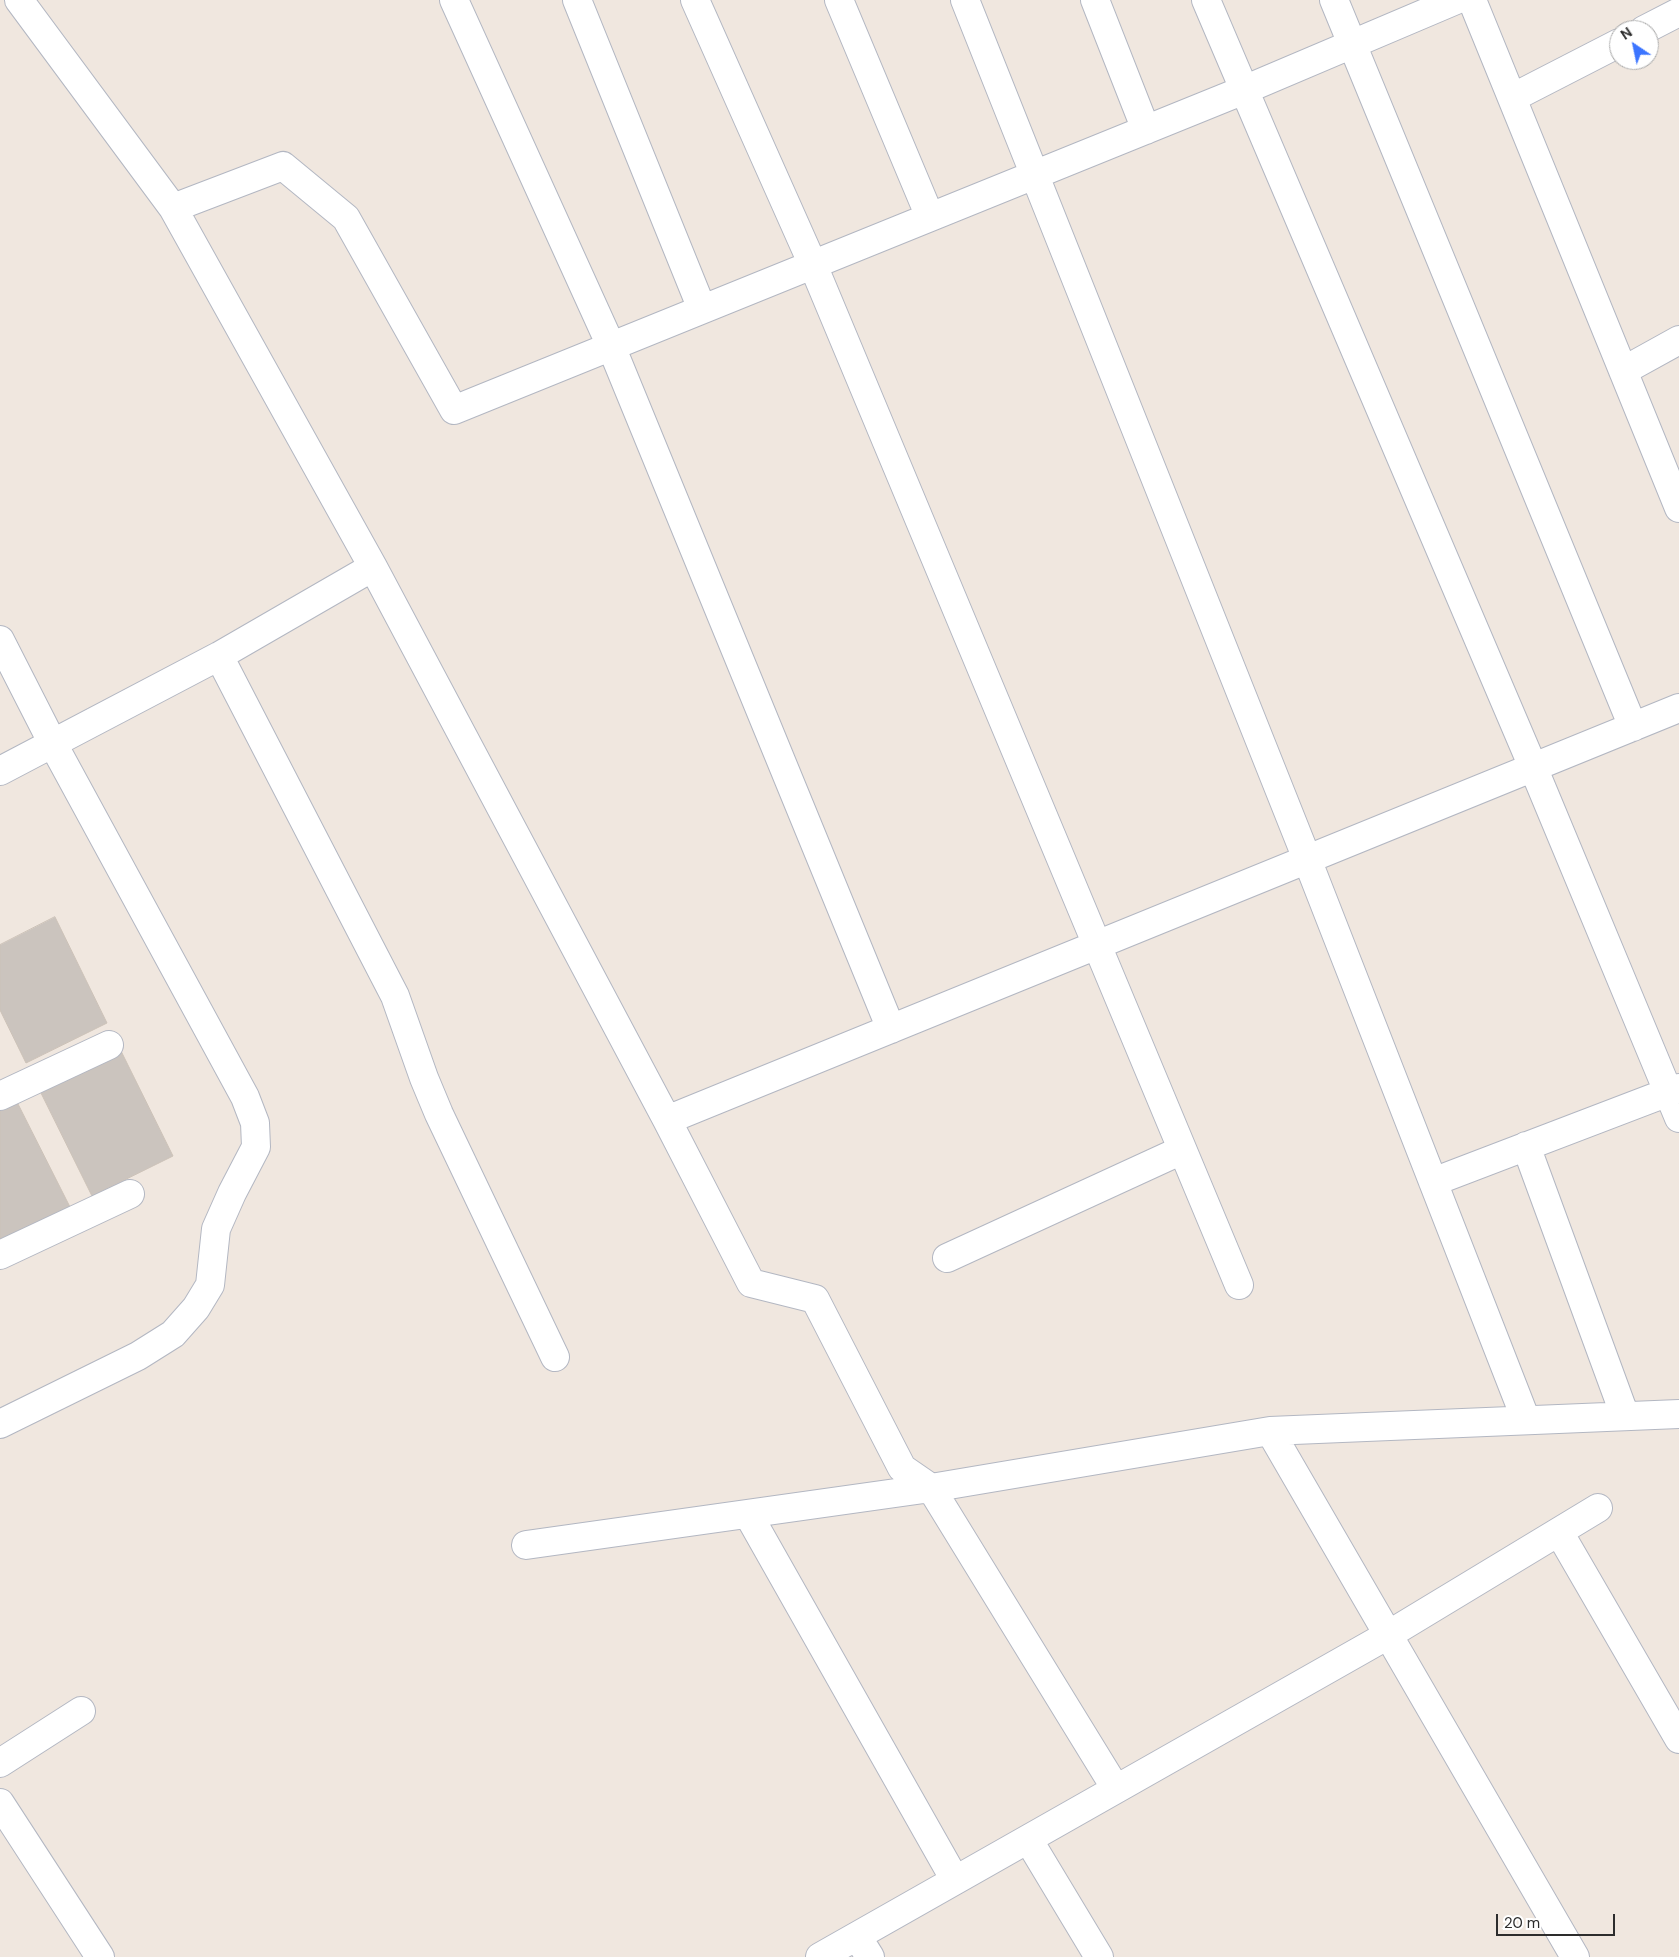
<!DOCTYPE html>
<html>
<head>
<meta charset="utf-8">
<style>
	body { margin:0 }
	#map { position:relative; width:1679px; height:1957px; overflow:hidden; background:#f0e7df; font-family:"DM Sans",sans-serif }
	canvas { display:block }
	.north { position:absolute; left:1609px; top:20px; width:50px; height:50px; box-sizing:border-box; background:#fff; border:1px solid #ababab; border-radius:50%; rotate:326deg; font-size:14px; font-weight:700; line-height:20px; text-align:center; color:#2d2d2d }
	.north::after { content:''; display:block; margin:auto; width:18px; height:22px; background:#3c75ff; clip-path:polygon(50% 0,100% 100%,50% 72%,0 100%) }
	.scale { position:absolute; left:1496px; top:1914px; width:119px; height:22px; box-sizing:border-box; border:2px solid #2d2d2d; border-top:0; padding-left:6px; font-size:15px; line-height:18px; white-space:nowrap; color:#2d2d2d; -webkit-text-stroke:4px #fff; paint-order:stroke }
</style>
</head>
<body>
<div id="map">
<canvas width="1679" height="1957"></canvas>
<div class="north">N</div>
<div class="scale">20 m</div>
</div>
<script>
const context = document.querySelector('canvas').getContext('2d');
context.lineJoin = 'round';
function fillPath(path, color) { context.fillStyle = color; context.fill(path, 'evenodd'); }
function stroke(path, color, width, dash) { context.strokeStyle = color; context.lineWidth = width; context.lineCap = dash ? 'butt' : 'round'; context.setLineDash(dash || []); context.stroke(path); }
const building = new Path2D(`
	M55,917L107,1023L26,1063L0,1010V945Z
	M121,1051L173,1156L92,1196L40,1091Z
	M17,1102L70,1207L0,1242V1111Z`);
fillPath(building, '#cbc4be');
stroke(building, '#ccc2b8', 1);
const minor = new Path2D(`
	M19,0L173,208L373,567L667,1120L751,1283L815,1299L902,1468L931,1488L1116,1789
	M454,0L611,346L891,1029
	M577,0L702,309
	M695,0L813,265L1239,1285
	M839,0L930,217
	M965,0L1307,859L1526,1420
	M1095,0L1146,130
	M1206,0L1533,767L1679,1118
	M1334,0L1633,727
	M1472,0L1679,508
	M1644,30L1679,12
	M1512,98L1619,43
	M173,208L283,166L346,218L454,410L1244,90L1456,0
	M1623,371L1679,340
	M0,640L53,744L245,1097L255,1123L256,1147L232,1193L216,1229L210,1285L196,1308L173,1334L138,1356L0,1424
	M219,656L395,996L424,1078L439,1114L555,1357
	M0,771L219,656L373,567
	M0,1096L109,1045
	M667,1120L1679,708
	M1526,1146L1625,1416
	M1433,1182L1679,1088
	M0,1255L130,1194
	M947,1258L1182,1150
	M1270,1431L1575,1957
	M748,1514L955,1880
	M1559,1532L1679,1739
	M526,1545L931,1488L1270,1431L1679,1414
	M0,1763L81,1711
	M0,1803L100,1957
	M1028,1839L1099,1957
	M857,1936L870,1957
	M820,1957L1388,1635L1598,1508`);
stroke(minor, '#b3b7c2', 30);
stroke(minor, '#fff', 28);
</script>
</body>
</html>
